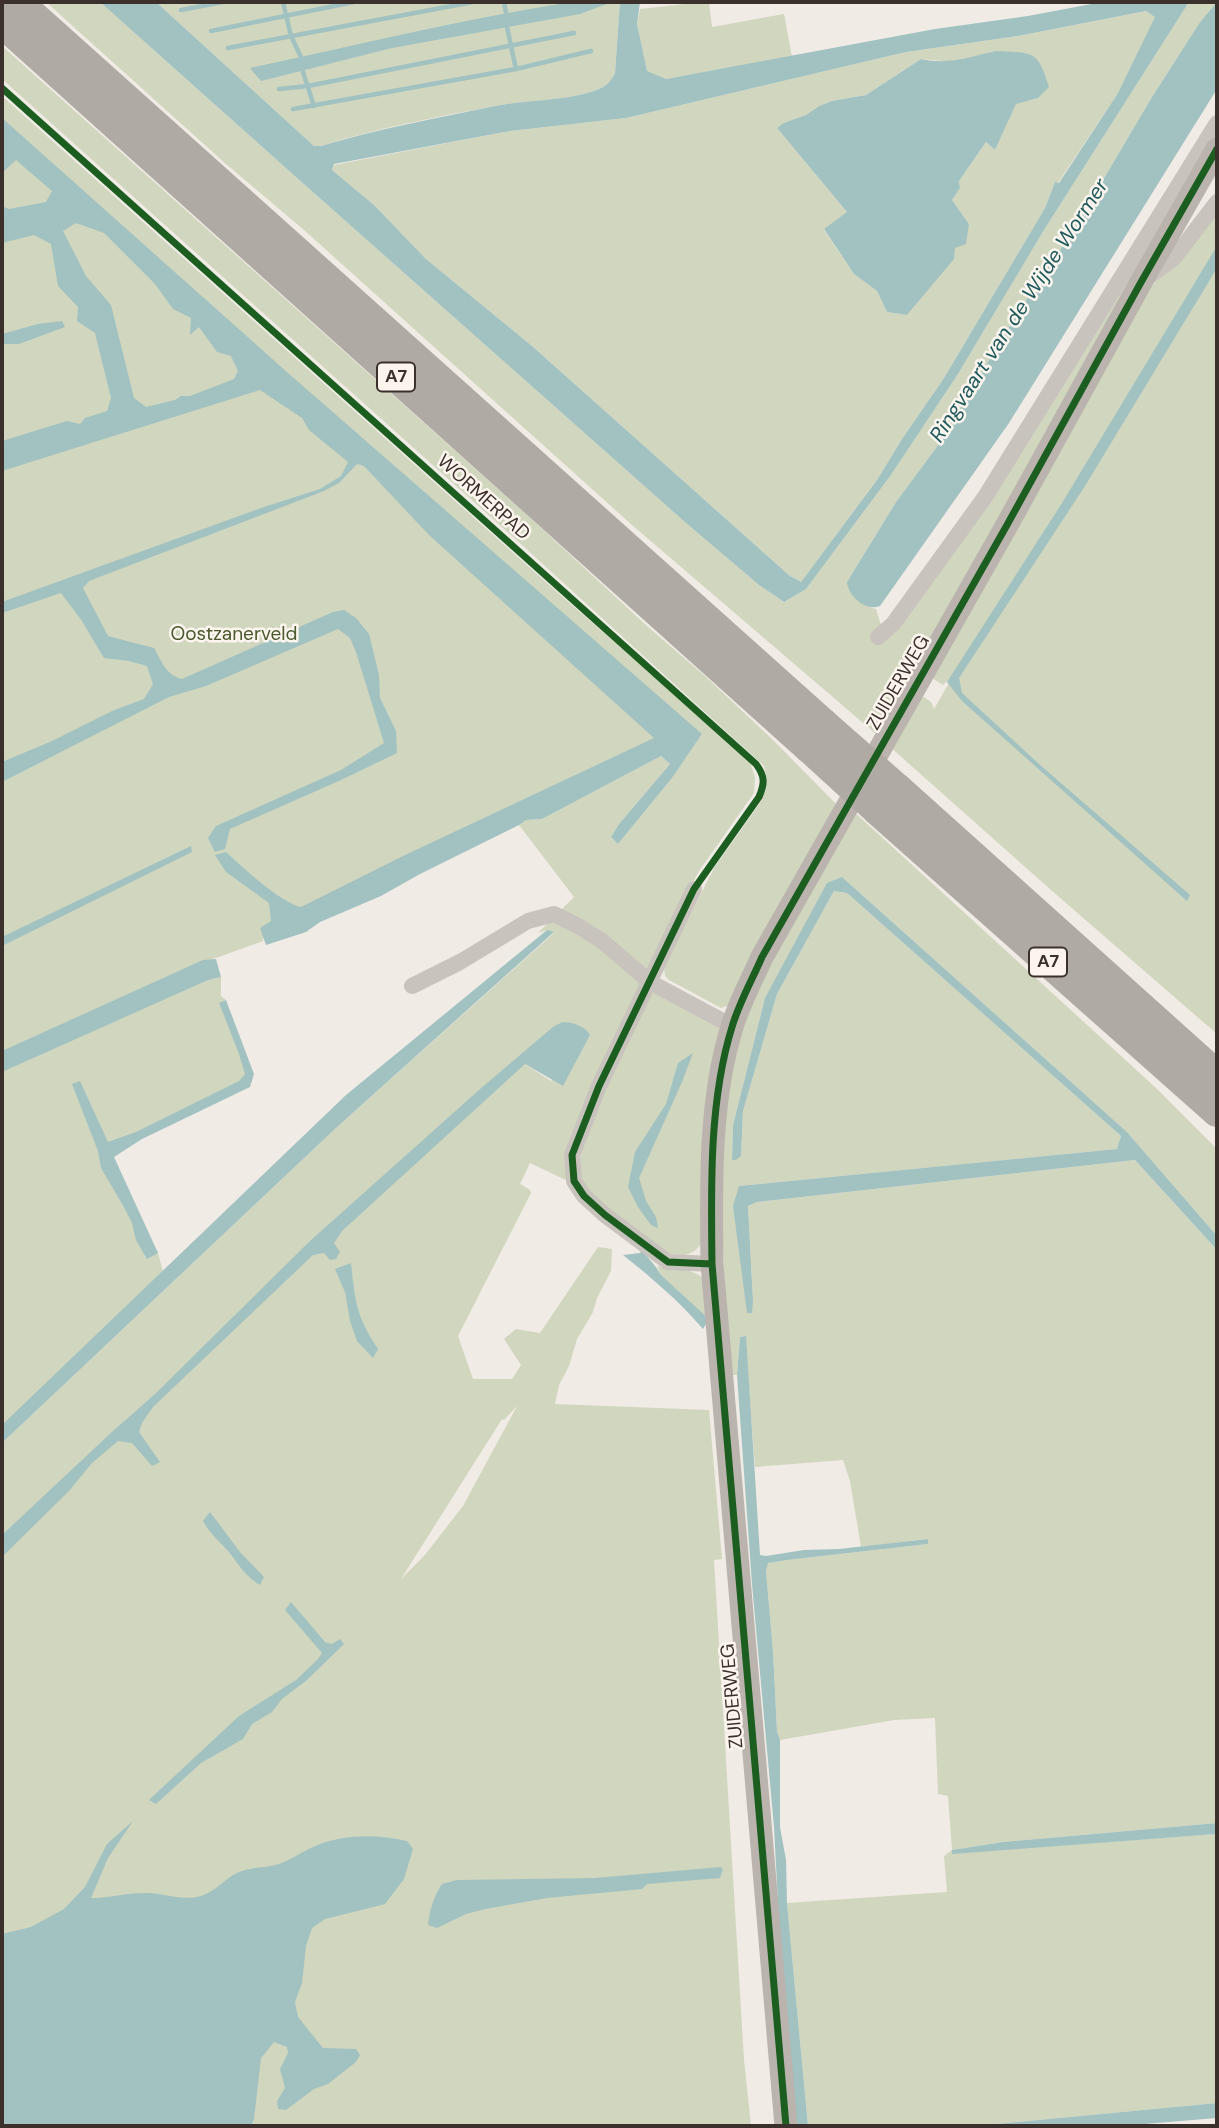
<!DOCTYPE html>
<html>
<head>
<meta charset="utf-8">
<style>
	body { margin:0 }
	#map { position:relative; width:1219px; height:2128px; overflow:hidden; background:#f0ebe5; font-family:"DM Sans",sans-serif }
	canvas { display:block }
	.frame { position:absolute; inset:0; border:4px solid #3b302b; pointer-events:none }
</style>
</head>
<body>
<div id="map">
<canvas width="1219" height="2128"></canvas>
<div class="frame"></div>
</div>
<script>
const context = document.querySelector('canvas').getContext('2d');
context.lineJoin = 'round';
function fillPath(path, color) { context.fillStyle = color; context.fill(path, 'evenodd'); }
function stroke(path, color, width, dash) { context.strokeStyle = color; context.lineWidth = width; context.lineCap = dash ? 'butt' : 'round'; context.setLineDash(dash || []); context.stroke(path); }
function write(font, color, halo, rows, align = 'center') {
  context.font = font + ' "DM Sans",sans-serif'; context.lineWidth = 5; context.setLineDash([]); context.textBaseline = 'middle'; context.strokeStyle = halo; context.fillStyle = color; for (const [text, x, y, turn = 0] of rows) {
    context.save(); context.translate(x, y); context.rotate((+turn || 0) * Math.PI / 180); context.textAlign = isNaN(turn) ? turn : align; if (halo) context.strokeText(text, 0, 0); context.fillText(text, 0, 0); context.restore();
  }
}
fillPath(new Path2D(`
	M46,2H100L297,178L686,523L759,585L784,602L806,589L891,475L958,374L1044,230L1189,2H1217L1200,22L1152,97L1074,229L1018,312L936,448L896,502L847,582L869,607L876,609L885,638L1217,134L876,734L632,525L304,230L226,164Z
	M156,2H620L615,73C610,84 603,88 591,92C560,101 527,100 495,106C437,117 377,128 321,146H314Z
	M703,2H709L712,27L784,14L792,57L665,79L647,72L637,24L640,9Z
	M1147,11L1156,17L1118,93L1058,183L1055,182L1045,208L944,378L902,439L877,480L801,582L790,576L532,346L426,259L374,205L332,170L334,165L510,131L626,118L906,52L1018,36ZM964,58L1038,98L1016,103L995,150L986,142L959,181L960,188L952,200L969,224L932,284L907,315L887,312L877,291L854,274L824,230L847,212L777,128L806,115L819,106L832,101L866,95L921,59L953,62Z
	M2,46L526,514L647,626L705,676L772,739L837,805L732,1004L721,1008L669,980L665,976L664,967L714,868L762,800L767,779L764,766L522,545L2,79Z
	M2,96L548,584L744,756L751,765L755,777L754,793L699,871L650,964L570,1138L567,1162L568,1181L530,1163L520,1184L530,1190L531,1193L458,1336L473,1379H512L521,1365L504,1339L516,1329L540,1333L598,1247L612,1249L611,1271L597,1298L593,1312L577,1339L569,1366L559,1385L555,1404L709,1410L722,1559L714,1560L744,2060L751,2126H2V1443L336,1128L554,933L547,930L538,933L574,897L519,825L525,820L542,819L661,756L670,764L619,824L611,837L618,844L672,778L702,734L263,939V941L213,959V979L221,977V996L226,1000L223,1001L249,1073L239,1081L107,1149L146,1240L158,1253L163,1272L2,1436ZM554,1026L590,1035L577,1056L551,1081L517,1059ZM517,1406L463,1506L424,1556L401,1579L502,1419L504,1420Z
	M1217,213V1034L1051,890L889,746L917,698L924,697L931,702L934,709L953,676L943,685L932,678L1129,312Z
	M852,810L1155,1087L1217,1149V1236L1127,1132L842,877L765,998L733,1125L732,1159L741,1155L743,1111L777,994L834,891L847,893L1121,1136L1118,1149L739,1186L753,1301L748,1206L757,1202L1135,1160L1217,1250V1823L1003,1842L953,1850L952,1853L1217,1834V2103L975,2126H808L787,1903L947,1892L944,1856L952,1850L948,1796L938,1794L935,1718L894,1720L780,1740L777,1731L773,1651L766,1571L767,1563L787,1560L928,1544L927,1539L861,1547L850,1481L843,1460L755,1467L745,1336L740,1337L737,1375H730C725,1256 708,1132 746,1017C757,983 774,953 791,921C811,884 831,847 852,810Z
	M658,990L721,1029L702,1243C692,1257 680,1257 665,1252L591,1195L582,1181L579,1166L583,1137L651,994Z
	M657,1266C670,1269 697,1268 705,1281C709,1289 709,1301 710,1310L704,1315L661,1275Z`), '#d1d6bf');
fillPath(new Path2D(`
	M100,2H156L314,146H321C377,129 437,118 495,106C526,100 560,101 591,92C603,88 610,84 615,73L620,2H640L637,24L647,71L666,79L935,29L1028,16L1102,2H1189L1044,230L958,374L891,475L806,589L784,602L759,585L686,523L297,178ZM1146,11L1155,17L1118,93L1059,183L1055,182L1045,208L944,378L902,439L877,480L801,582L790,576L532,346L426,259L374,205L332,170L334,164L510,131L626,118L906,52L1018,36Z
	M572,2H604L607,4L580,14L392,48L261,81L250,68C357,45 463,19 572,2Z
	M1217,2V89L1009,423L880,606C866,612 848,596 847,582L896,502L936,448L1018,312L1074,229L1152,97L1200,22Z
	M996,51C1032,53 1038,49 1049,87L1038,98L1016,104L995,150L986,142L959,181L960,188L952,200L969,224L966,244L955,248L954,259L907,315L887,312L877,291L854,274L824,229L847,212L777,128L784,123L806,115L819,106L832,101L866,95L921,59C949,65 969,57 996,51Z
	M2,118L288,373L702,734L672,778L618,844L611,837L619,824L670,764L661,756L542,819L526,820L519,825L420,874L381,896L320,922L306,932L266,945L260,928L271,921L269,903L226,872L215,855L226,852C242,867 281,903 301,907L403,856L654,738L429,535L364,466L357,464L339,483L324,491L89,581L83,588L108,636L154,648C162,662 166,675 182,679L333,612L344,610L356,618L369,634L379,675L380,698L396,731L397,753L341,780L230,829L225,849L215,852L208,838L216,826L341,770L384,743L356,652L350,638L338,629L206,686L169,697L2,782V762L52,741L112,711L144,699L153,684L147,666L129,661L104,658L82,621L61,593L2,613V602L261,508L320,489L341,476L348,462L309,430L302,418L260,390L2,471V441L67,421L80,424L85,418L107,411L111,398L95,333L77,321L78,307L58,286L51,244L34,235L2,243V206L9,209L46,202L52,191L16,160L2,173ZM76,223L104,233L155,284L173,309L191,318L190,335L199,327L217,352L231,356L238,371L234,379L190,396H181L175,400L146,407L134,398L111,305L86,276L63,231Z
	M1217,246V268L1085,486L959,678L962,693L1039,764L1190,895L1187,901L962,701L947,682L1062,503Z
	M62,321L65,327L19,344H2V334L38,324Z
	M191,846L192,852L2,946V937Z
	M842,877L1127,1132L1217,1236V1250L1135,1160L757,1202L748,1206L753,1301L752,1313H747L733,1206L739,1186L1117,1149L1121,1136L847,893L834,891L777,994L743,1111L741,1156L736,1160H732L733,1125L765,998L827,883Z
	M547,930L554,932L336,1128L2,1443V1425L346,1095Z
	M216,959L221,977L208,980L2,1072V1051L203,960Z
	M226,1000L254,1074L250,1087L142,1139L114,1157L158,1253L147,1259L136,1240L132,1223L124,1207L101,1168L98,1151L72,1084L80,1081L108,1142L136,1132L239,1081L245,1074L239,1054L219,1003Z
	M563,1022C572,1022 585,1026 590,1035L563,1086L525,1064L342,1231L334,1243L340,1252L336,1259L330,1260L324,1253L313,1255L153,1407L142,1423L139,1432L160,1462L152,1466L132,1443L118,1441L92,1463L69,1491L2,1557V1535L113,1431L155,1394L310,1241L479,1090L554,1026Z
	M693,1053L682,1082L639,1178L646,1201L656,1217L658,1228L651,1225L638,1207L628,1187L635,1152L666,1104L678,1063Z
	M642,1250C649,1259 656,1266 661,1275L709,1319L703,1329C679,1301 652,1278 623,1255L640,1253Z
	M351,1263C355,1301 356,1316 378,1349L373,1358L357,1341L350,1321L345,1292L335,1269Z
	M746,1336L760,1555L766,1556L804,1550L839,1549L928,1539V1544L787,1560L768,1563L766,1571L773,1651L777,1731L780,1740V1827L786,1860L787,1903L808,2126H797L781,1960L774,1827L752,1584L737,1375L740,1337Z
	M210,1512L240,1552L264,1577L260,1585C243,1574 241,1567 229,1552C219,1541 210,1534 203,1521Z
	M291,1602L325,1642L332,1644L340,1639L344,1644L307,1680L282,1699L272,1712L252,1724L243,1739L201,1763L156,1804L149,1800L239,1716L296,1680L317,1660L322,1653L285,1610Z
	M133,1821L108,1858L91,1898C111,1898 129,1892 149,1893C165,1894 182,1900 197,1897C212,1894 221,1883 233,1875C247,1866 264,1869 279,1864C291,1860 301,1852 313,1847C343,1834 375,1834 407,1841L413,1849L404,1879L385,1904L325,1919L312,1928L306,1946L302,1983L295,2002L298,2017L323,2048L356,2049L360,2055L356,2062L328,2084L314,2089L286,2110L278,2109L277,2101L285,2088L280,2069L288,2053L287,2047L274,2042L261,2058L254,2119L251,2126H2V1934L31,1927L64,1909L85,1887L107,1844Z
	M1217,1823V1834L952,1854V1850L1003,1842Z
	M721,1867L723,1869L720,1878L647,1884L642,1889L547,1898L485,1909L466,1914L437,1928L428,1925C430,1909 433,1898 442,1884L457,1880L595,1878Z
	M1217,2103V2118L1121,2126H975Z`), '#a1c2c1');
stroke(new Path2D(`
	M283,2L291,36L301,57
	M504,2L506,13
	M181,10L223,2
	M507,27L516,69
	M211,31L354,2
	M228,48L473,2
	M302,69L314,106
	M279,89L308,86L574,33
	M293,109L516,69L591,51`), '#a1c2c1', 4.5);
stroke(new Path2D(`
	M1147,278L1174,258L1217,202
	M878,637L893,624L985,497L1217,123
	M694,889L599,1086L572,1155L574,1181L584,1196L605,1215L668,1262L712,1264
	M412,986L460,962L528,921L554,914L580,927L602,941L650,982L732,1026`), '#c9c3be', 16);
stroke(new Path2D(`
	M786,2126L712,1264C711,1187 709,1101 732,1027C739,1003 752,980 762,957L1007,525L1140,284L1217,149`), '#bab3ae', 23);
stroke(new Path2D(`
	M18,2L824,724
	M2,23L809,748
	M897,788L1217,1075
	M878,811L1217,1112`), '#afaaa4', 30);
stroke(new Path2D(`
	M824,724L897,788
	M809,748L878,811`), '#afaaa4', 30);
stroke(new Path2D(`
	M2,88L756,764C765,776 765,783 759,797L694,889L599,1086L572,1155L574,1181L584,1196L605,1215L668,1262L712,1264
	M786,2126L712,1264C711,1187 709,1101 732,1027C739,1003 752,980 762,957L1007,525L1140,284L1217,149`), '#1b5e20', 7);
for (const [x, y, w] of [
	[396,377,38],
	[1048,962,38]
]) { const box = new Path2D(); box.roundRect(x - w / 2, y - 14.5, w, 29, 5); context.fillStyle = '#fbf5ee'; context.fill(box); stroke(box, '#3b302b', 2); }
write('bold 18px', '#3b302b', null, [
	["A7",396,377],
	["A7",1048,962]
]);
write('19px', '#3b302b', '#fbf5ee', [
	["WORMERPAD",483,498,42],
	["ZUIDERWEG",899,683,-60],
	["ZUIDERWEG",733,1696,-95]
]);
write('19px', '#4a5a2e', '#fbf5ee', [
	["Oostzanerveld",234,635]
]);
write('italic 21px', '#1f5a5e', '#fbf5ee', [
	["Ringvaart van de Wijde Wormer",1020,311,-57]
]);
</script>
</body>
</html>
